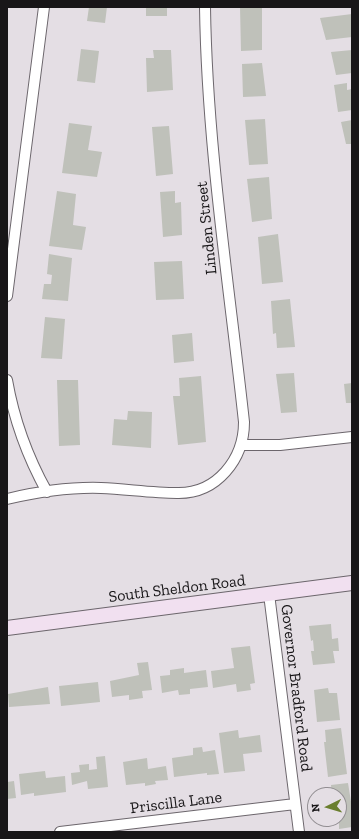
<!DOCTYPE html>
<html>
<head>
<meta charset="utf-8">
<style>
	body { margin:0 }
	#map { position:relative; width:359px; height:839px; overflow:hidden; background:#e4dee4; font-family:"Zilla Slab",serif }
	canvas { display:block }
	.frame { position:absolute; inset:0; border:8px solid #181618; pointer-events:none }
	.north { position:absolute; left:307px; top:787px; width:40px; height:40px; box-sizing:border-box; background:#e4dee4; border:1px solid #928e92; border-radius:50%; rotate:265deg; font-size:11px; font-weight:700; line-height:16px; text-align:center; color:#181618 }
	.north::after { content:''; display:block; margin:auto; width:14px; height:18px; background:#6a7e2e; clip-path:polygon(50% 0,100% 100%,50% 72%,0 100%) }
</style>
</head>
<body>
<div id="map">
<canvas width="359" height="839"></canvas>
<div class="frame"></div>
<div class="north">N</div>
</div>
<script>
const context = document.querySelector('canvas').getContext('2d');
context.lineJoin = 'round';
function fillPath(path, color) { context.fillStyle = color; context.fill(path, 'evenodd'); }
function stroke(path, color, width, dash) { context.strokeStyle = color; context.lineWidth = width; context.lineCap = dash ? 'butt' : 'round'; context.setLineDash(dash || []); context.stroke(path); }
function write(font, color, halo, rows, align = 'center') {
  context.font = font + ' "Zilla Slab",serif'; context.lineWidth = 3.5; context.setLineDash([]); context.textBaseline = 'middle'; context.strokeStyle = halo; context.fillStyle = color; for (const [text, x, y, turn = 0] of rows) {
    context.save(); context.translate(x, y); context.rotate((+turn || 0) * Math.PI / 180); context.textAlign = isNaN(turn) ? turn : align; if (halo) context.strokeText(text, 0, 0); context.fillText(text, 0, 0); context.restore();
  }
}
fillPath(new Path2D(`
	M89,7H107L105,23L87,21Z
	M146,7H167V16H146Z
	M240,7H262V50L241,51Z
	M352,14V37L326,40L320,18Z
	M81,49L99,51L95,83L77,81Z
	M153,50H171L173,90L147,92L146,58H154Z
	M352,50V73L336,75L331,52Z
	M262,63L266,96L243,97L242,64Z
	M347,83V90L352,89V110L338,112L334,85Z
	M265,119L268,164L249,165L245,120Z
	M352,120V144H346L341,122Z
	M69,123L92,126L88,150L102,152L97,177L62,173Z
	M169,126L173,174L156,176L152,127Z
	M269,177L272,219L252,222L247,179Z
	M57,191L76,194L73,225L86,227L82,250L49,246Z
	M175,191V203L181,202L182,235L163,237L160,192Z
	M278,234L283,282L262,284L258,237Z
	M49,254L72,258L68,301L42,299L44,284H51L52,275L47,274Z
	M182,261L184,299L156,300L154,262Z
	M290,299L295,347L277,348L276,333L273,334L271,301Z
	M45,317L65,319L62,359L41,358Z
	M192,333L194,361L174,363L172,335Z
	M294,373L297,412L281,413L276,374Z
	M201,376L206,442L178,445L173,396H180L179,378Z
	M57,380H78L80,445L59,446Z
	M352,383V403H346L344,384Z
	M128,411L152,412L151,448L112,445L114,419L127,420Z
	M331,624L332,639L338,638L339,651H333L335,663L313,665L311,651H314L313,640L311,641L309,626Z
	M250,646L255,683L250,684L251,690L237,692L236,684L213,688L211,671L234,668L231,648Z
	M148,662L152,690L142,691L143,698L129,700V695L112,697L110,681L139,675L137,663Z
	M184,668V673L206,670L208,687L190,689V694L179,695L178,690L162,693L160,676L170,675V670Z
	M98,682L100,702L61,706L59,686Z
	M48,687L50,704L9,707L8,694Z
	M328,688L329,693H337L340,720L317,722L314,690Z
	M341,728L347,774L328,777L324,742H326L325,730Z
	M238,730L239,738L260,735L262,752L243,754L245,771L224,773L219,733Z
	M202,747L203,752L215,750L219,774L207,775V773L174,777L172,758L193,755V748Z
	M105,756L108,787L88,789L87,781L72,785L71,773L80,772L79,765L89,764V770L97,769L96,757Z
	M147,758L148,769L166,766L168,780L155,781L156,784L145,786V783L126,785L123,762Z
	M45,771L46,778L65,776L66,792L34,796V793L21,795L19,774Z
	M14,781L16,798L7,799V782Z
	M348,783L352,808V827L339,829V795H332L331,785Z`), '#bfc1ba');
const minor = new Path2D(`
	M7,296L44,7
	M7,380C14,420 27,456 47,492
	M242,445H280L352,437
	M7,499C37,492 70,487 101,488C126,489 152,493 177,493C217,494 244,459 244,422C229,284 207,146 205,7
	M269,594L299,832
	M60,832L295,804`);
const secondary = new Path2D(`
	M7,628L352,583`);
stroke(minor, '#6c666c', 12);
stroke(secondary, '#6c666c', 16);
stroke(minor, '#fff', 10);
stroke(secondary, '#f1e0f0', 14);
write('16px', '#181618', '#e4dee4', [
	["Linden Street",207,228,-96],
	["South Sheldon Road",177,589,-7],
	["Governor Bradford Road",296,688,83],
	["Priscilla Lane",176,803,-7]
]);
</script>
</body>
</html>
